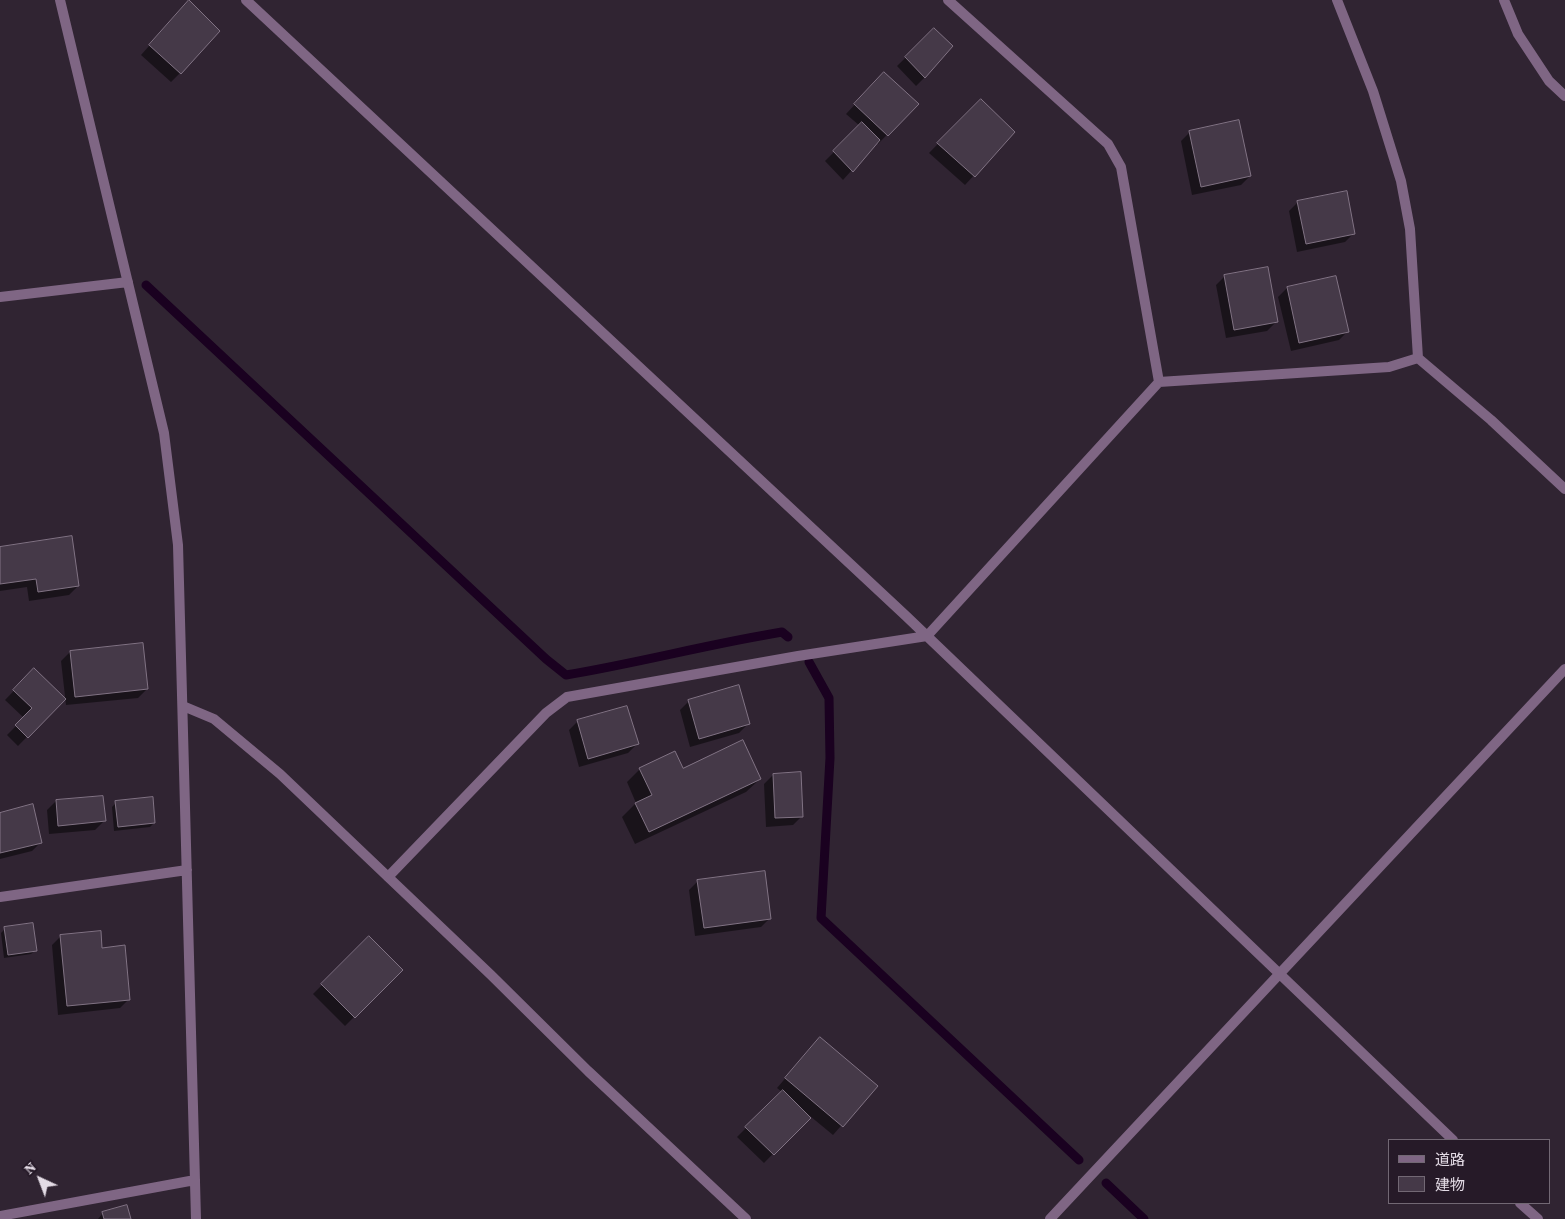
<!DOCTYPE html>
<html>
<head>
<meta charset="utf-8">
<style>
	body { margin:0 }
	#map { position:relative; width:1565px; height:1219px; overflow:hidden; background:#302432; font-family:"Source Serif 4","Noto Sans JP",serif }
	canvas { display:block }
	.legend { position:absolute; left:1388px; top:1139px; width:162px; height:65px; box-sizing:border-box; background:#261a28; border:1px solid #726874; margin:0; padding:6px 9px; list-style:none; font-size:15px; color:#e4dce6 }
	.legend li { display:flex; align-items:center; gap:10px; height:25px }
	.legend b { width:25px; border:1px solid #726874 }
	.north { position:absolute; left:15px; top:1154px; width:50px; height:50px; -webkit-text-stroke:4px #261a28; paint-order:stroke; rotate:317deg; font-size:14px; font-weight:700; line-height:20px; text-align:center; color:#e4dce6 }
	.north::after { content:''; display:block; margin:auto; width:18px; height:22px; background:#e4dce6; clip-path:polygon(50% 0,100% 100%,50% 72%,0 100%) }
</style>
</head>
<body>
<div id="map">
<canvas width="1565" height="1219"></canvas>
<ul class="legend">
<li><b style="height:6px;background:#7f6684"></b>道路</li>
<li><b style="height:14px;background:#453948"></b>建物</li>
</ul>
<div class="north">N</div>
</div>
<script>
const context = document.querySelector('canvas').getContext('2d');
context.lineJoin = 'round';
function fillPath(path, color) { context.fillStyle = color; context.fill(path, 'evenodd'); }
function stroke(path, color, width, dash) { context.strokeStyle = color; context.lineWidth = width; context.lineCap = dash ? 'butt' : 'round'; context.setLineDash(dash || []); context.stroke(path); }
fillPath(new Path2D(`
	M180,11V73L171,82L141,55Z
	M934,30L925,77L916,86L897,66Z
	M875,83L917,104L878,144L877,142L843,180L825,161L860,126L846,114Z
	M981,100L1014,132L965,185L929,153Z
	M1190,132L1250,176L1241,185L1192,195L1181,141Z
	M1298,202L1354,233L1345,242L1297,252L1289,211Z
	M1225,276L1276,322L1267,331L1226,338L1216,285Z
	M1287,288L1348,331L1339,340L1291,351L1278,297Z
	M0,549L78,586L69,595L29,601L27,587L0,591Z
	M70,652L147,689L138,698L66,705L61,661Z
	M34,670L64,699L18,746L7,735L24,718L5,700Z
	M689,701L748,724L739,733L690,747L680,710Z
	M578,721L637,744L628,753L579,767L569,730Z
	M640,769H683L760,779L746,792L635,844L622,817L636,803L627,782Z
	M773,775L802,816L793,825L766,827L764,784Z
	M56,801L104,821L95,830L49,834L47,810Z
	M116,803L154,823L150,827L114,831L112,807Z
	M0,814L41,842L32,851L0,859Z
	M698,881L770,918L761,927L695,936L689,890Z
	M5,929L36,950L31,954L4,958L1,933Z
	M61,936L101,949L129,999L120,1008L58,1015L52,945Z
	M369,938L401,970L345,1026L313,994Z
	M812,1047L876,1086L833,1135L810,1116L764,1163L737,1137L782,1092L777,1088Z
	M126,1206L130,1219H98L102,1214Z`), '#0007');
stroke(new Path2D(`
	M146,285L546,659L566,675C638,663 709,644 782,632L788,637
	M809,662L829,698L830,758L821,918L1079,1160
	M1106,1183L1144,1219`), '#1a0120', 9);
const building = new Path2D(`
	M189,0L220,31L181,74L149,45Z
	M934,28L953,46L925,78L905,57Z
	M884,72L919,104L888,136L854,104Z
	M981,99L1015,132L975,177L937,143Z
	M1239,120L1251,176L1201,187L1189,131Z
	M862,122L880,140L853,172L833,151Z
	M1347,191L1355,234L1306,244L1297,201Z
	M1268,267L1278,322L1234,330L1224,275Z
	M1336,276L1349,332L1299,343L1287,287Z
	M72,536L79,586L38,592L36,579L0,584V547Z
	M143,643L148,689L75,697L70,651Z
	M34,668L66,699L28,738L15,725L32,708L13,690Z
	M739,685L750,724L699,739L688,700Z
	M627,706L639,744L588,759L577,720Z
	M743,740L761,779L649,832L635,803L652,795L639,768L675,751L683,768Z
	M801,772L803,817L775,818L773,774Z
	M103,796L106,821L58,826L56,800Z
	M153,797L155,823L118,827L115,801Z
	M33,804L42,843L0,853V813Z
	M765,871L771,919L704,928L697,880Z
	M33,923L37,951L8,955L4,927Z
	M101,931L102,948L125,945L130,1000L67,1006L60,935Z
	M369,936L403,970L355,1018L321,984Z
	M820,1037L878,1086L843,1127L785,1078Z
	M783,1090L811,1118L774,1155L745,1127Z
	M127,1205L131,1219H104L102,1212Z`);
fillPath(building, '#453948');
stroke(building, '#817384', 1);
stroke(new Path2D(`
	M60,0L164,433L178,545L196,1219
	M246,0L906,616L1453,1140
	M948,0L1108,144L1121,167L1159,382
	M1337,0L1373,91L1401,181L1410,229L1418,358L1491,420L1565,489
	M1504,0L1518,34L1549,81L1565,96
	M0,297L128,282
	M183,706L214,719L280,774L491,975L588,1071L746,1219
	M388,877L546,713L567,697L798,656L927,636L1159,382L1389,367L1418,358
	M0,897L187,870
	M1520,1203L1538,1219
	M0,1216L195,1180
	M1050,1219L1565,669`), '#7f6684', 10);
</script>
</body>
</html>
